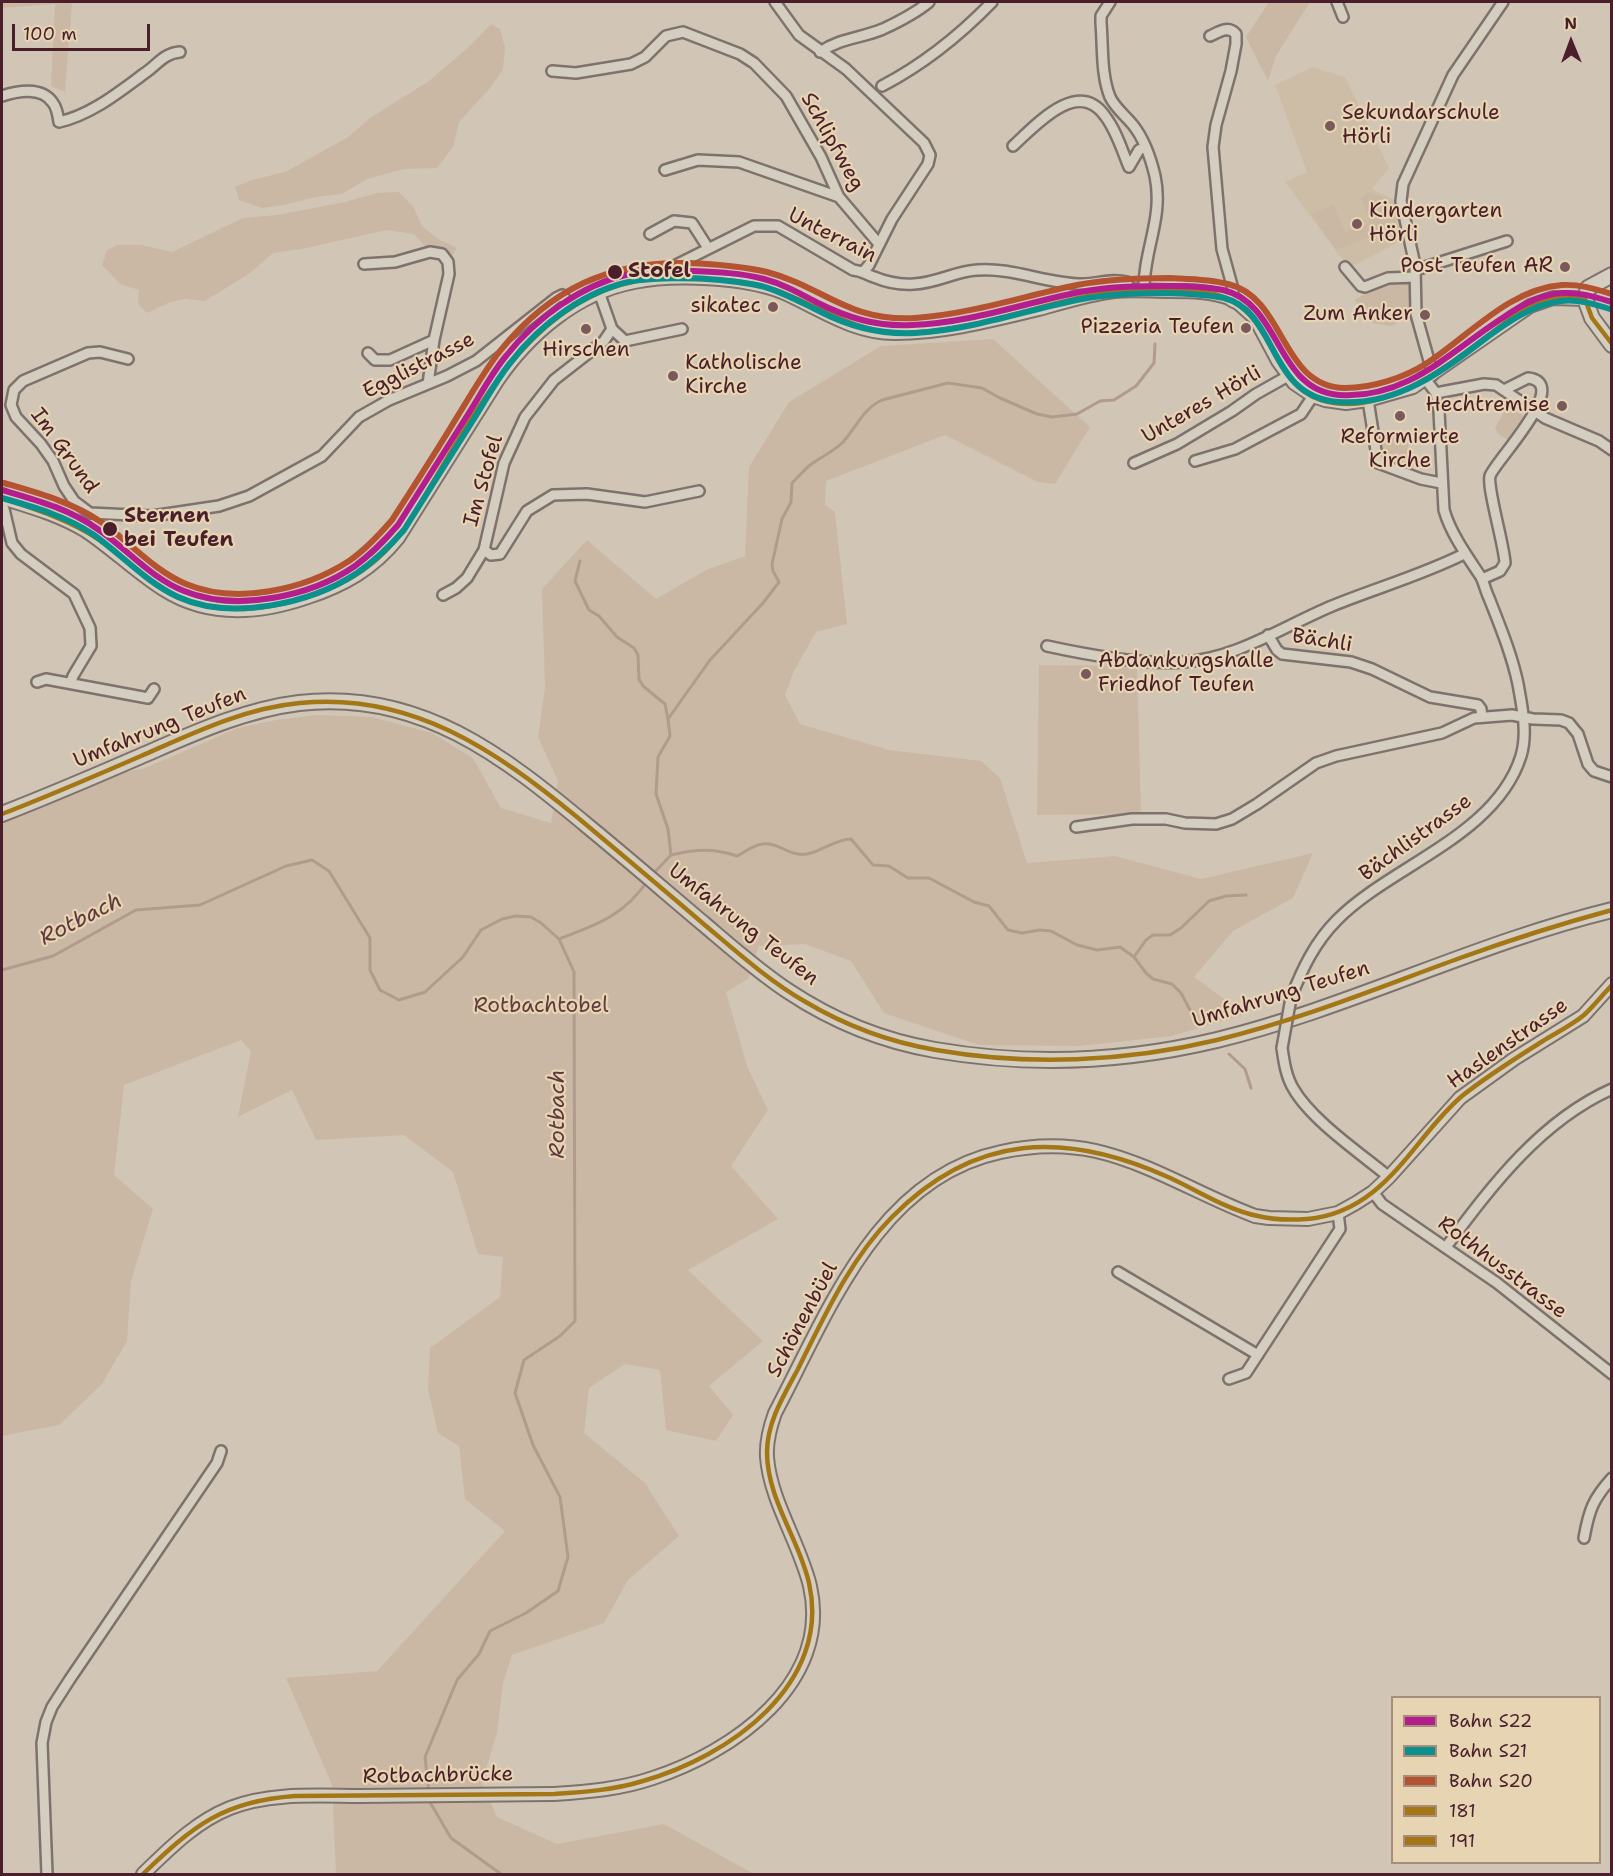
<!DOCTYPE html>
<html>
<head>
<meta charset="utf-8">
<style>
	body { margin:0 }
	#map { position:relative; width:1613px; height:1876px; overflow:hidden; background:#d1c6b6; font-family:"Shantell Sans",sans-serif }
	canvas { display:block }
	.frame { position:absolute; inset:0; border:3px solid #4a1f2b; pointer-events:none }
	.legend { position:absolute; left:1391px; top:1696px; width:210px; height:168px; box-sizing:border-box; background:#e6d4b2; border:2px solid #a88c7c; margin:0; padding:8px 10px; list-style:none; font-size:18px; color:#4a1f2b }
	.legend li { display:flex; align-items:center; gap:12px; height:30px }
	.legend b { width:30px; border:2px solid #a88c7c }
	.north { position:absolute; left:1541px; top:12px; width:60px; height:60px; -webkit-text-stroke:4px #e6d4b2; paint-order:stroke; rotate:359deg; font-size:16px; font-weight:700; line-height:24px; text-align:center; color:#4a1f2b }
	.north::after { content:''; display:block; margin:auto; width:21px; height:27px; background:#4a1f2b; clip-path:polygon(50% 0,100% 100%,50% 72%,0 100%) }
	.scale { position:absolute; left:12px; top:24px; width:138px; height:27px; box-sizing:border-box; border:3px solid #4a1f2b; border-top:0; padding-left:8px; font-size:18px; line-height:21px; white-space:nowrap; color:#4a1f2b; -webkit-text-stroke:4px #e6d4b2; paint-order:stroke }
</style>
</head>
<body>
<div id="map">
<canvas width="1613" height="1876"></canvas>
<div class="frame"></div>
<ul class="legend">
<li><b style="height:8px;background:#b41d8e"></b>Bahn S22</li>
<li><b style="height:8px;background:#0b908b"></b>Bahn S21</li>
<li><b style="height:8px;background:#b4532f"></b>Bahn S20</li>
<li><b style="height:8px;background:#a47616"></b>181</li>
<li><b style="height:8px;background:#a47616"></b>191</li>
</ul>
<div class="north">N</div>
<div class="scale">100 m</div>
</div>
<script>
const context = document.querySelector('canvas').getContext('2d');
context.lineJoin = 'round';
function fillPath(path, color) { context.fillStyle = color; context.fill(path, 'evenodd'); }
function stroke(path, color, width, dash) { context.strokeStyle = color; context.lineWidth = width; context.lineCap = dash ? 'butt' : 'round'; context.setLineDash(dash || []); context.stroke(path); }
function write(font, color, halo, rows, align = 'center') {
  context.font = font + ' "Shantell Sans",sans-serif'; context.lineWidth = 4.5; context.setLineDash([]); context.textBaseline = 'middle'; context.strokeStyle = halo; context.fillStyle = color; for (const [text, x, y, turn = 0] of rows) {
    context.save(); context.translate(x, y); context.rotate((+turn || 0) * Math.PI / 180); context.textAlign = isNaN(turn) ? turn : align; if (halo) context.strokeText(text, 0, 0); context.fillText(text, 0, 0); context.restore();
  }
}
fillPath(new Path2D(`
	M1312,67L1345,77L1389,168L1372,189L1395,200L1401,241L1349,268L1285,182L1307,172L1275,85Z`), '#cdbda6');
fillPath(new Path2D(`
	M2,2H72L65,92L51,86L55,4L2,8Z
	M1269,2H1310L1276,56L1268,81L1246,37Z
	M491,24L500,29L505,47L503,69L491,87L459,122L453,147L437,168L404,169L367,179L342,194L316,197L284,205L262,208L239,200L235,187L252,180L285,172L348,137L370,118L429,81L471,45Z
	M399,192L413,206L422,226L438,239L457,248L448,262L430,252L414,234L386,230L307,248L273,253L250,273L205,301L185,299L168,303L147,313L138,304L139,290L120,284L102,265L107,250L117,245H141L172,252L243,218L277,215L345,202L377,193Z
	M1370,192L1392,201L1396,227L1336,250L1312,215L1333,204L1345,232L1370,222L1361,198Z
	M1393,279L1403,281L1411,285L1413,314L1396,317L1397,324L1390,326L1372,323L1354,300Z
	M993,339L1090,427L1055,484L1038,482L945,435L826,481L825,505L835,512L847,624L816,632L794,671L785,695L800,724L889,750L981,761L1000,778L1027,863L1115,856L1201,879L1313,853L1293,898L1233,931L1194,977L1245,1014L1172,1036L1079,1046L979,1045L884,1013L851,961L805,944L759,946L748,979L726,992L747,1066L768,1110L731,1166L778,1219L688,1270L763,1341L709,1386L733,1415L716,1441L666,1430L660,1370L625,1364L589,1388L584,1433L645,1483L679,1536L628,1580L604,1623L512,1655L503,1683L497,1733L482,1782L497,1817L557,1844L664,1824L754,1874H336L332,1785L286,1678L377,1671L505,1531L465,1499L459,1446L438,1433L428,1389L430,1348L500,1297L503,1257L478,1254L453,1172L404,1135L316,1140L292,1090L238,1117L251,1051L241,1040L124,1085L114,1175L153,1209L131,1281L127,1341L102,1384L59,1425L2,1436V824L116,774L145,768L238,728L276,720L317,715L372,717L432,733L473,758L501,808L551,823L558,781L538,737L545,688L542,589L587,540L656,599L706,570L745,556L749,467L789,402L881,346Z
	M1507,406L1528,418L1511,442L1498,434L1495,428Z
	M1408,437L1409,473L1380,462L1376,438Z
	M1039,665L1137,666L1141,814L1037,815Z`), '#cab8a4');
stroke(new Path2D(`
	M580,561L575,581L589,610L599,616L617,637L634,648L638,655L639,679L643,686L665,704L668,719
	M671,855C695,849 714,848 737,856C745,852 755,844 763,844C779,842 789,857 807,854C823,851 836,839 851,839L873,865L889,866L908,878H929L974,902L989,906L1008,930L1022,933L1040,930L1051,931L1077,945L1097,950L1120,947L1134,957L1146,940L1153,935H1170L1181,928L1209,901L1226,896L1246,895
	M652,875L671,855L668,829L656,794L658,757L670,736L668,719L710,660L763,603L779,582L773,571L772,564L782,519L791,502L792,483C798,477 803,471 809,466C820,457 834,452 844,441C857,426 863,409 882,400L948,383L982,388L1000,398L1037,414L1052,417L1077,414L1100,401L1114,400L1136,386L1154,363L1155,344
	M559,939C597,925 625,915 648,880
	M1134,957L1146,973L1153,979L1172,984L1181,993L1190,1010
	M2,970L53,956L136,910L200,905L286,866L312,860L329,871L370,938V970L380,990L399,1000L425,992L463,957L481,930L502,919L516,916L531,917L541,923L559,939L574,972L575,1321L560,1336L524,1360L515,1393L533,1445L560,1497L568,1557L558,1591L526,1613L490,1631L479,1654L457,1680L425,1757L429,1793
	M1229,1054L1245,1069L1251,1088
	M430,1800L431,1804L451,1838L501,1874`), '#b29b8c', 3);
const minor = new Path2D(`
	M775,2L799,35L846,69L924,143L930,155L928,164L892,219L869,265L864,271
	M1110,2L1101,16V23C1103,46 1101,75 1110,97C1115,108 1126,116 1133,125C1144,139 1151,159 1155,176C1164,218 1143,251 1144,291
	M1337,2L1343,17
	M1210,36C1219,32 1228,25 1236,34V44L1231,71L1216,125L1213,147L1222,249L1233,289L1232,299
	M820,52C840,38 862,38 883,29C898,22 917,12 929,2
	M552,71L576,73L631,64L645,57L666,36L683,32L740,54L754,63L786,96L821,157L839,197L879,244
	M882,86C924,64 959,36 992,2
	M2,96C17,91 42,86 53,103C57,108 58,115 59,122C91,115 119,92 145,73C157,65 164,53 180,52
	M1013,146C1035,126 1078,77 1105,116C1116,130 1122,150 1129,167L1139,150L1145,147
	M665,170L698,160L739,162L839,197
	M650,234L674,221L692,223L708,248
	M364,264L395,262L430,252L442,254L448,262L449,274L434,340L428,384
	M1345,267L1361,286L1365,287L1388,278L1415,277
	M1415,269L1422,268L1507,241
	M672,278L674,266L754,226H778L853,270C863,271 865,274 874,277C886,282 900,285 914,284C937,283 956,271 977,270C1012,267 1047,284 1082,284C1097,284 1112,278 1127,282L1128,291
	M612,329L625,341L682,329
	M368,353L375,360H390L434,340
	M1433,375L1416,314L1415,265L1401,201L1403,184L1453,75L1503,2
	M1436,393L1484,384L1496,385L1545,418L1599,441L1612,450
	M1368,400L1378,463L1421,479L1441,483
	M1195,461L1235,449L1301,414L1313,396
	M1134,463L1177,444L1232,411L1256,394L1288,376
	M4,509L12,543L21,554L74,594L90,628L91,646L73,676L71,682
	M90,513L152,516L219,506L249,496L322,456L359,417L389,400L447,376L476,361L556,298L562,295L572,307
	M90,513L74,501L64,486L53,461L41,444L16,417L11,405L14,390L23,381L88,353L100,352L128,359
	M484,550L491,555L500,554L527,511L553,495L587,494L645,502L699,491
	M1482,579L1500,571L1505,563C1504,544 1487,488 1490,476C1494,462 1573,383 1528,378L1504,390
	M443,595L456,588L467,578L484,550L504,463L525,417L554,380L604,341L612,329L599,292
	M1268,635L1277,650L1282,654L1351,662L1372,669L1430,697L1478,705L1481,709L1482,717
	M1047,646C1088,655 1141,665 1183,662C1236,659 1284,626 1332,606C1376,588 1422,575 1464,554
	M37,682L46,679L148,698L154,689
	M1076,827L1132,819H1166L1185,823L1216,824L1232,819L1257,804L1316,763L1336,756L1442,733L1474,718L1512,715L1533,719L1561,720L1569,723L1578,734L1588,764L1594,771L1612,777
	M1291,998C1302,969 1315,942 1337,920C1390,866 1496,836 1521,756C1528,733 1522,707 1518,684C1512,655 1500,626 1489,598C1486,592 1484,583 1481,577C1467,556 1451,534 1444,510L1439,411L1436,393L1426,380
	M1282,1048C1284,1062 1286,1076 1293,1088C1311,1120 1360,1153 1389,1177
	M1373,1192L1382,1204L1497,1283L1612,1374
	M1446,1247C1491,1187 1540,1121 1612,1089
	M1118,1272L1258,1355
	M1229,1379L1246,1373L1340,1229L1338,1213
	M1584,1538C1589,1510 1593,1499 1612,1478
	M47,1874L42,1743L46,1722L52,1707L70,1679L217,1463L221,1451`);
const tertiary = new Path2D(`
	M1236,301L1255,318L1278,361L1294,383L1313,396L1325,400L1346,403L1368,400L1413,387L1530,306L1553,298L1585,299
	M2,498C31,507 60,515 86,531C113,549 136,572 163,589C208,618 259,614 308,597C344,585 373,569 398,538L497,381C529,334 577,293 634,282C674,274 743,277 782,292C819,308 854,334 896,333C944,333 993,320 1039,309C1064,302 1089,294 1115,291C1132,289 1151,291 1169,291C1190,291 1212,291 1232,299
	M143,1874C169,1849 195,1822 230,1808C270,1792 319,1796 361,1796C426,1795 490,1795 554,1794C587,1792 621,1789 653,1778C733,1752 832,1683 810,1586C800,1544 770,1500 767,1457C766,1442 770,1427 775,1413C828,1313 877,1178 1001,1152C1033,1145 1064,1144 1096,1151C1152,1164 1201,1196 1255,1216L1269,1218L1308,1219L1338,1213L1356,1203L1373,1192L1389,1177L1460,1098L1514,1059L1583,1016L1612,984`);
const secondary = new Path2D(`
	M1612,275L1588,288L1585,299L1592,318L1612,345
	M1232,299L1236,301
	M2,814C48,796 95,776 141,756C192,734 243,710 299,703C419,689 504,756 590,828C629,860 667,893 705,925C732,948 759,972 788,991C833,1021 883,1041 935,1050C1028,1066 1125,1062 1217,1040C1351,1007 1476,943 1612,910`);
stroke(minor, '#7f726d', 14);
stroke(tertiary, '#7f726d', 16);
stroke(secondary, '#7f726d', 18);
stroke(minor, '#d4cec1', 9);
stroke(tertiary, '#d4cec1', 12);
stroke(secondary, '#d4cec1', 14);
const minorBridge = new Path2D(`
	M1282,1048L1291,998`);
stroke(minorBridge, '#7f726d', 14, []);
stroke(minorBridge, '#d4cec1', 9);
stroke(new Path2D(`
	M1585,299L1592,318L1612,344
	M2,498C35,509 69,520 98,539C118,553 136,570 155,584C203,617 255,613 307,597C349,584 380,563 405,528C464,437 518,304 636,281C654,278 674,278 692,279C714,279 736,280 758,285C809,297 850,334 904,333C970,332 1033,306 1097,294C1133,288 1174,288 1210,293C1276,306 1266,382 1321,400C1382,419 1449,365 1494,331C1511,318 1531,301 1553,298C1563,296 1575,299 1585,299
	M2,814C49,796 95,776 141,756C191,734 244,708 300,703C411,692 495,750 577,817C620,853 663,889 706,926C737,952 768,980 804,1001C844,1025 889,1042 936,1050C1028,1066 1125,1062 1217,1040C1300,1020 1380,987 1460,958C1510,940 1560,924 1612,910`), '#a47616', 4.5);
stroke(new Path2D(`
	M143,1874C193,1826 223,1801 295,1796L554,1794C584,1792 614,1790 643,1781C728,1757 832,1685 809,1583C799,1539 767,1499 767,1452C767,1422 784,1395 798,1369C824,1317 850,1259 892,1217C975,1133 1065,1131 1168,1177C1197,1190 1227,1210 1258,1216C1273,1220 1291,1220 1307,1219C1331,1217 1354,1207 1373,1192C1407,1165 1429,1124 1462,1096C1487,1076 1516,1058 1543,1041C1556,1033 1572,1025 1584,1015C1594,1006 1603,994 1612,985`), '#a47616', 4.5);
stroke(new Path2D(`
	M2,490C36,500 70,509 99,530C128,550 151,578 184,591C236,612 310,597 355,566C371,554 385,540 398,525C421,489 444,452 467,416C480,396 491,374 506,356C536,318 581,285 629,274C650,270 672,270 693,271C717,272 741,273 764,279C783,284 799,293 816,302C848,318 877,327 912,325C970,323 1024,303 1080,292C1111,286 1142,286 1173,286C1190,286 1206,287 1223,290C1282,304 1275,390 1339,395C1407,400 1452,350 1504,317C1521,305 1541,294 1563,293C1580,292 1595,297 1612,302`), '#b41d8e', 6);
stroke(new Path2D(`
	M2,498C34,507 66,516 94,535C123,556 146,582 178,597C231,621 310,604 357,573C375,561 390,546 404,530C427,494 449,458 472,422C485,402 496,380 511,362C540,324 586,290 633,281C652,278 671,278 690,278C713,279 738,281 761,286C781,291 800,302 819,311C850,327 880,335 915,333C972,330 1026,310 1082,299C1110,294 1139,293 1167,293C1186,294 1205,294 1224,298C1279,312 1267,398 1339,402C1397,406 1443,371 1486,338C1508,322 1533,304 1561,301C1578,299 1594,304 1610,309`), '#0b908b', 6);
stroke(new Path2D(`
	M4,483C38,493 72,502 101,522C130,542 153,570 186,584C236,605 304,590 349,561C365,550 379,535 392,520C414,486 436,452 457,417C471,395 484,371 500,351C550,289 610,261 688,263C714,264 741,266 767,272C824,287 848,322 915,318C971,314 1024,296 1077,285C1108,279 1139,278 1170,278C1190,279 1209,279 1228,284C1286,298 1280,387 1345,388C1372,388 1404,378 1427,363C1469,336 1509,289 1562,285C1580,284 1595,289 1612,294`), '#b4532f', 6);
for (const [x, y, r, color] of [
	[1330,126,6,"#79595c"],
	[1357,224,6,"#79595c"],
	[1565,267,6,"#79595c"],
	[615,272,8,"#4a1f2b"],
	[773,307,6,"#79595c"],
	[1425,315,6,"#79595c"],
	[1246,328,6,"#79595c"],
	[586,329,6,"#79595c"],
	[673,376,6,"#79595c"],
	[1562,406,6,"#79595c"],
	[1400,416,6,"#79595c"],
	[110,529,8,"#4a1f2b"],
	[1086,674,6,"#79595c"]
]) { const dot = new Path2D(); dot.arc(x, y, r, 0, 2 * Math.PI); context.fillStyle = color; context.fill(dot); stroke(dot, '#e6d4b2', 2); }
write('21px', '#4a1f2b', '#e6d4b2', [
	["Sekundarschule",1342,114,"left"],
	["Hörli",1342,138,"left"],
	["Kindergarten",1369,212,"left"],
	["Hörli",1369,236,"left"],
	["Post Teufen AR",1553,267],
	["sikatec",761,307],
	["Zum Anker",1413,315],
	["Pizzeria Teufen",1234,328],
	["Hirschen",586,351,"center"],
	["Katholische",685,364,"left"],
	["Kirche",685,388,"left"],
	["Hechtremise",1550,406],
	["Reformierte",1400,438,"center"],
	["Kirche",1400,462,"center"],
	["Abdankungshalle",1098,662,"left"],
	["Friedhof Teufen",1098,686,"left"]
], 'right');
write('21px', '#4a1f2b', '#e6d4b2', [
	["Schlipfweg",832,142,61],
	["Unterrain",832,236,27],
	["Egglistrasse",419,366,-27],
	["Unteres Hörli",1202,405,-30],
	["Im Grund",64,451,54],
	["Im Stofel",484,481,-74],
	["Bächli",1322,641,9],
	["Umfahrung Teufen",160,728,-22],
	["Bächlistrasse",1416,838,-36],
	["Umfahrung Teufen",743,925,38],
	["Umfahrung Teufen",1281,995,-17],
	["Haslenstrasse",1508,1044,-35],
	["Rothhusstrasse",1502,1268,37],
	["Schönenbüel",803,1320,-62],
	["Rotbachbrücke",438,1776,-1]
]);
write('bold 21px', '#4a1f2b', '#e6d4b2', [
	["Stofel",628,272],
	["Sternen",124,517],
	["bei Teufen",124,541]
], 'left');
write('21px', '#623b40', '#e6d4b2', [
	["Rotbachtobel",541,1007]
]);
write('italic 22px', '#60393f', '#e6d4b2', [
	["Rotbach",81,920,-27],
	["Rotbach",558,1114,-90]
]);
</script>
</body>
</html>
